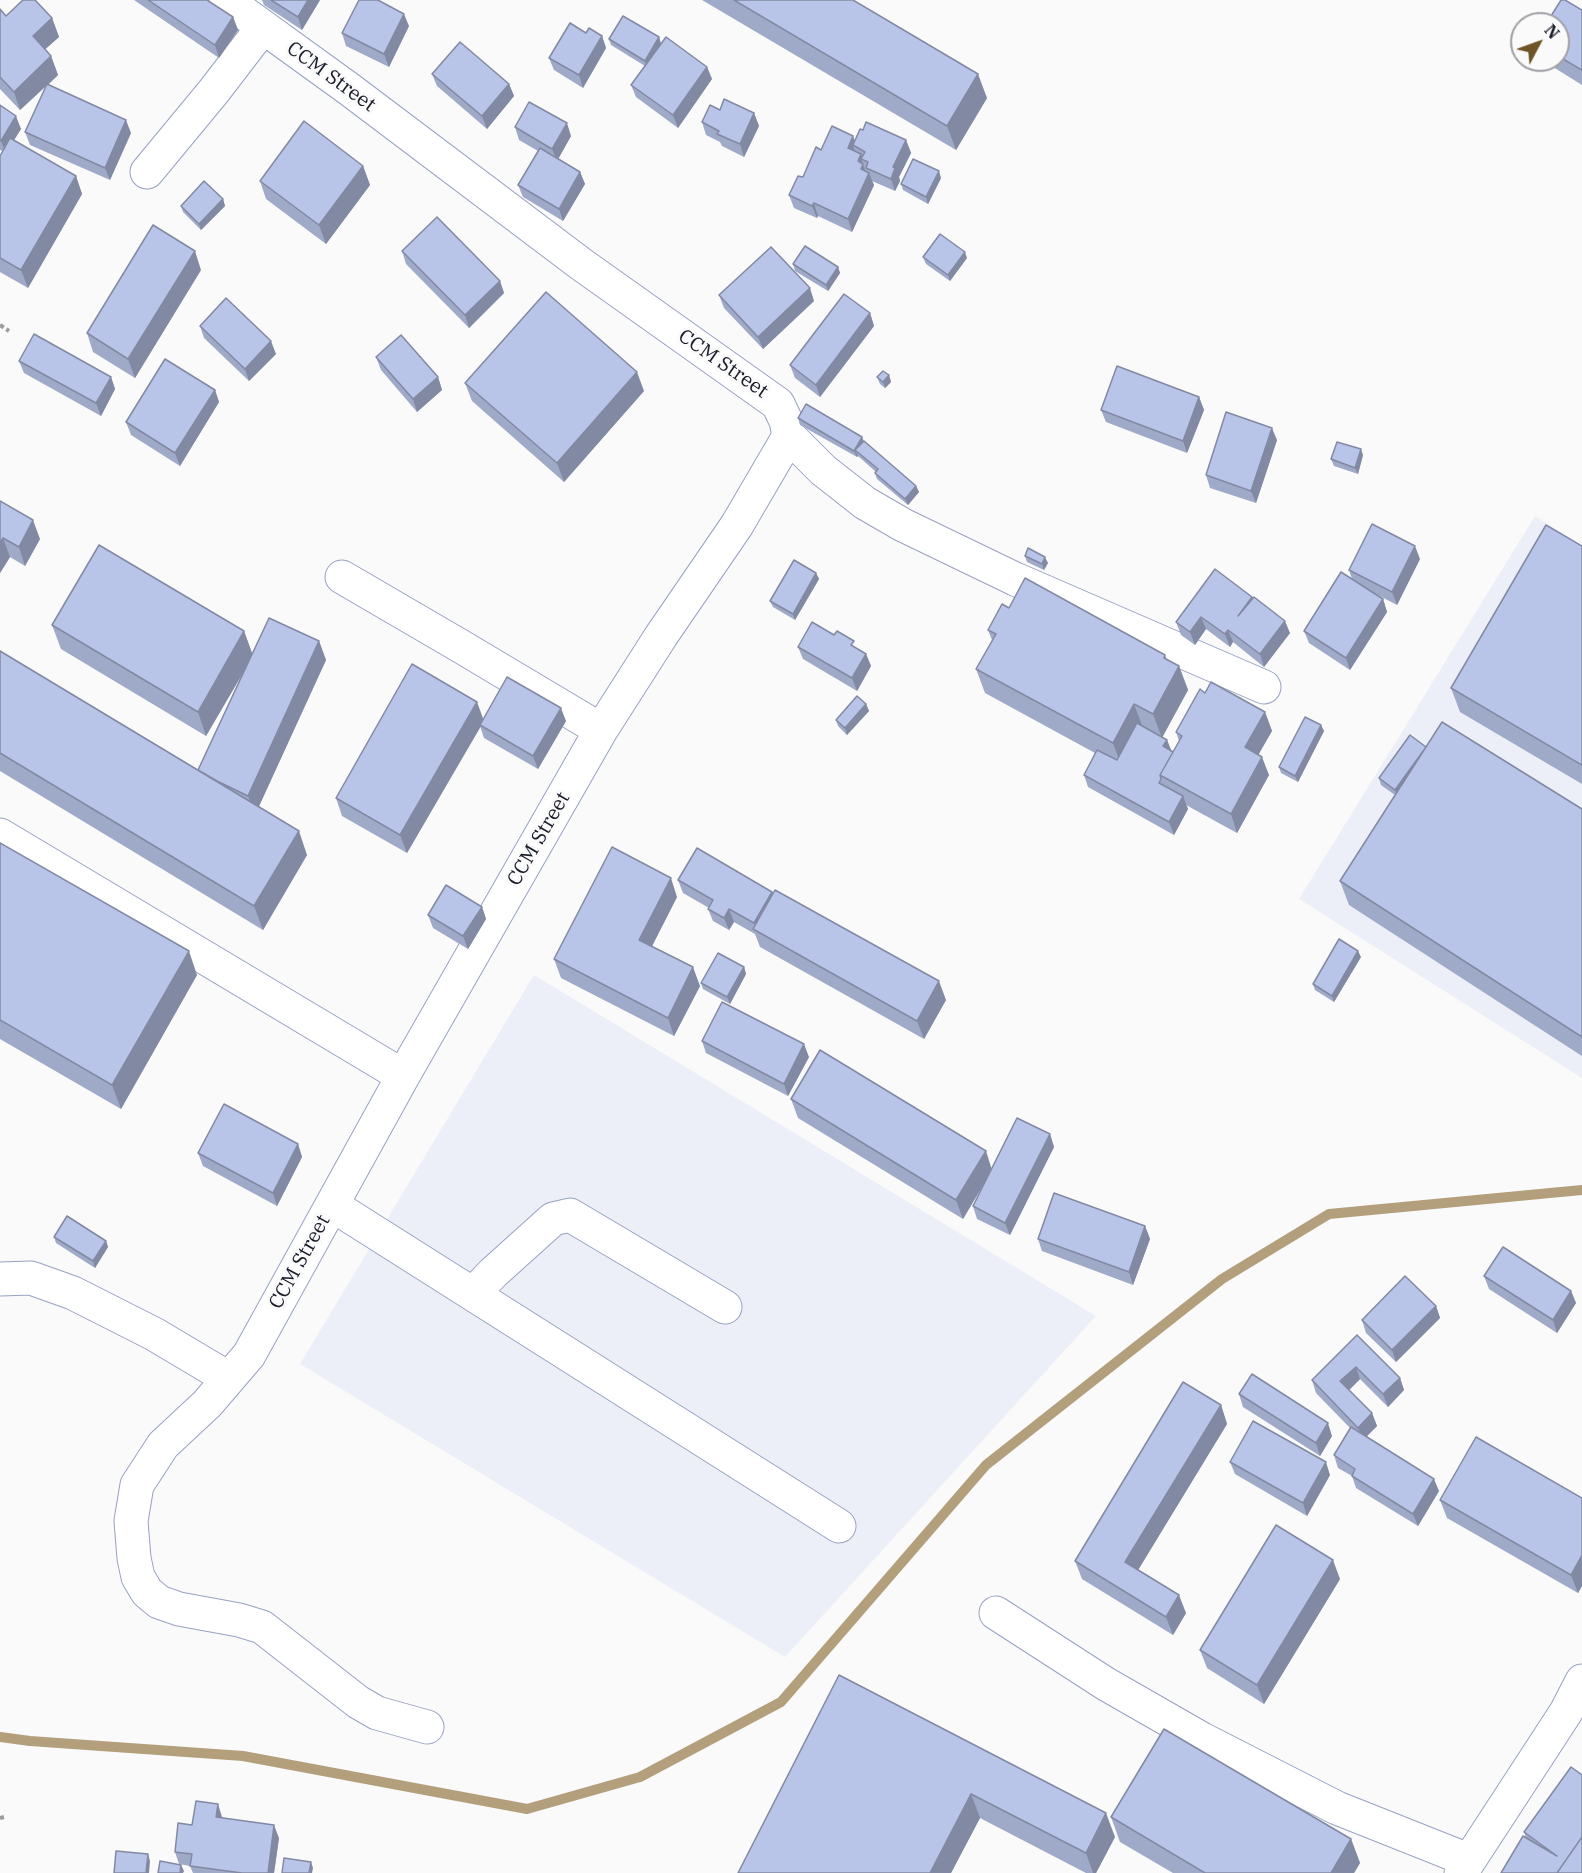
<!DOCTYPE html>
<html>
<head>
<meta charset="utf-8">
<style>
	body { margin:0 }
	#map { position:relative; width:1582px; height:1873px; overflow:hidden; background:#fafafa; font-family:"IBM Plex Serif",serif }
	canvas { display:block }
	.north { position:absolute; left:1510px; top:12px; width:60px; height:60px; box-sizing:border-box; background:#fafafa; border:2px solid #a0a1a6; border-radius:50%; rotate:49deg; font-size:16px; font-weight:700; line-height:24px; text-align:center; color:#181c28 }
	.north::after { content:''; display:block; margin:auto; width:21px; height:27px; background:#6e5526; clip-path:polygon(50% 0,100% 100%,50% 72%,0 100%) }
</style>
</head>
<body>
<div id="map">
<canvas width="1582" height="1873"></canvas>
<div class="north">N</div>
</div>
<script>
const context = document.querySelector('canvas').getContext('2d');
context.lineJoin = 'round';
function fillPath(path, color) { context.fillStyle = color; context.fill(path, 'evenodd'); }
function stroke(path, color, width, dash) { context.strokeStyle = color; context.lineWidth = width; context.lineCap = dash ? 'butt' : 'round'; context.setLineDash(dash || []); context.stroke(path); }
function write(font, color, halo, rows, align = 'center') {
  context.font = font + ' "IBM Plex Serif",serif'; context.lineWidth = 6; context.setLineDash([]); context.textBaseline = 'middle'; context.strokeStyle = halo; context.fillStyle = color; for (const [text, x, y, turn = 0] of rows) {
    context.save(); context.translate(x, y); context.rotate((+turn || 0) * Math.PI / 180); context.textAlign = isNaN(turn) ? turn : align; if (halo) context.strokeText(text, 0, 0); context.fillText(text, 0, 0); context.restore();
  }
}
fillPath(new Path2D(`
	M1535,516L1582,546V1078L1299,899Z
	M534,975L1096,1316L785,1657L300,1364Z`), '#eceff7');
stroke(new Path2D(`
	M0,1737L30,1741L243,1756L527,1809L640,1777L781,1702L986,1465L1222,1279L1329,1214L1582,1190`), '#b39f7b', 10);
const minor = new Path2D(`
	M226,0L349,89L581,264L778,404L786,421L789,436L737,525L661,636L601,730L403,1076L249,1355L207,1404L163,1445L137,1485L131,1521L134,1558L138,1577L147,1592L159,1602L179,1609L239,1620L262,1627L358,1702L377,1713L427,1727
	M147,172L214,91L263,27
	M789,436L823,470L865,503L903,525L1015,579L1264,687
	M342,577L462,647L601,730
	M0,835L403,1076
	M332,1205L839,1526
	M0,1279L31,1278L73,1293L154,1334L228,1378
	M473,1294L493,1273L553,1219L570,1215L725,1307
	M996,1613L1106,1684L1202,1739L1337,1808L1468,1860
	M1461,1873L1566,1712L1582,1681`);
stroke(minor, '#98a2c2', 35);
stroke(new Path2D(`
	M0,325L9,331
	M0,1818L4,1817`), '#9b9da2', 4, [4.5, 3]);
stroke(minor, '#fff', 33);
fillPath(new Path2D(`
	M134,0H207L233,17L238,30L219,58Z
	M262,0H320L302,30L264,5Z
	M702,0H853L987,98L956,150Z
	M0,9L6,16L52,18L59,37L45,49L51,56L58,75L48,85L131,133L110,180L30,145L25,132L46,86L20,110L0,89Z
	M1582,10V85L1542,60H1558V24Z
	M409,26L389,67L346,46L342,33Z
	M586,33L602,36L606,48L583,88L554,70L549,58Z
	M659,37L661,44L707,67L712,79L678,128L636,97L631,85L645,66L611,45L609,39Z
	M432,74L509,84L514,96L487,129L437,86Z
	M0,105L21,129L14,140L76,176L82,194L28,288L0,272V156L3,151L0,150Z
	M720,110L754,113L759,126L744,157L722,146L720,142L706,135L702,122Z
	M515,127L571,136L558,159L580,172L585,184L563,221L523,197L518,185L538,151L519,140Z
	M855,140H906L911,153L899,177L900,181L895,191L872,181L874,185L852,232L818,216L817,218L794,208L789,195L803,177L821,150Z
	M363,166L370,185L326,244L266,199L260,181Z
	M941,178L928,204L903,190L901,184Z
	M223,199L225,206L201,230L183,212L181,206Z
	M402,251L500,281L504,293L469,328L406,264Z
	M923,257L967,258L950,281L926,264Z
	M793,264L838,267L840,273L828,291L795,271Z
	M201,270L135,378L93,352L87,333Z
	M719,295L814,301L763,349L724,308Z
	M870,313L874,326L820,397L795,378L790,365Z
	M200,326L276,354L249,381L204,338Z
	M376,357L438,377L442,390L417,412L381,370Z
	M19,361L111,377L115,389L101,416L24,373Z
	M889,375L891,382L885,388L880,384L877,377Z
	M465,383L644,391L564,482L472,401Z
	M215,390L219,402L180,466L131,435L126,422Z
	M1199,397L1204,410L1187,453L1106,422L1101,410Z
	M798,418L862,437L863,441L916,486L919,492L908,505L877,479L875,473L876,472L858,456L857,457L800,425Z
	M1277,440L1256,503L1210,488L1206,475Z
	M1363,455L1358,474L1334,466L1331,459Z
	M0,501L40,539L25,566L10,557L0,573Z
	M1582,546V784L1460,712L1451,688Z
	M1025,556L1048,563L1044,570L1027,562Z
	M1420,559L1397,605L1372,592L1383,599L1387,612L1350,670L1309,643L1304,631L1352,579L1349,570Z
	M816,573L819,579L795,620L773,607L770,601Z
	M1252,597L1253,599L1290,633L1264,667L1233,642L1230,647L1206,629L1195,645L1181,635L1176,622Z
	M1009,608L1166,659L1179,666L1188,690L1162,737L1167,740L1171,751L1173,752L1179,741L1176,732L1205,693L1265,712L1272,731L1258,754L1269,775L1237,833L1186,805L1188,809L1174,835L1088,787L1084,775L1095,753L985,693L976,669L992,640L988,630Z
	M52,625L244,631L252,653L319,641L326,660L259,806L307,855L263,930L0,771V651L198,770L243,672L206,736L61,649Z
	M798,647L856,648L866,654L871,666L857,691L803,659Z
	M866,704L869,711L847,735L838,726L836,720Z
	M483,719L566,721L538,769L484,738L480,726L407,853L342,816L336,798Z
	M1321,725L1324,731L1298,782L1281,773L1279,767Z
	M1426,747L1582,809V1056L1349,905L1340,881L1395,795L1381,785L1379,778Z
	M0,843L197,975L121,1109L0,1039Z
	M678,880L772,892L773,894L946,1000L924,1039L760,947L755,934L734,922L729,930L713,921L708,909L709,908L683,893Z
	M677,897L652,946L700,986L674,1036L561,978L554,959Z
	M482,907L486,919L468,949L433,928L428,915Z
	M1361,957L1334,1002L1315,990L1313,984Z
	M744,967L746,974L730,1004L703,989L701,983Z
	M702,1041L809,1057L788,1096L706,1053Z
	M791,1099L992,1168L1050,1134L1054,1147L1010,1235L977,1219L973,1206L985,1182L963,1219L798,1118Z
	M298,1144L302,1157L277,1206L203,1166L198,1153Z
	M1145,1226L1150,1239L1133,1285L1042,1251L1038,1239Z
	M54,1237L106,1241L108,1247L95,1268L56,1243Z
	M1484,1276L1571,1291L1576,1303L1557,1333L1489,1289Z
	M1436,1306L1440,1318L1396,1362L1366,1333L1362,1320Z
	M1357,1335L1400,1378L1404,1390L1388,1407L1360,1379L1349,1390L1372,1413L1377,1426L1366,1437L1439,1491L1418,1526L1356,1488L1352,1476L1338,1468L1334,1455L1350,1428L1316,1393L1312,1380Z
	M1239,1394L1332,1436L1320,1456L1243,1407Z
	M1221,1405L1227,1424L1138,1570L1186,1613L1173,1635L1082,1579L1075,1561Z
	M1230,1462L1330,1475L1307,1516L1235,1474Z
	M1582,1498V1586L1578,1593L1447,1518L1440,1500Z
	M1340,1579L1264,1704L1207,1668L1200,1650Z
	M839,1675L1115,1837L1096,1873H1086L980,1818L951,1873H738Z
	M222,1817L279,1838L274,1873H193L190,1866L179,1864L175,1852L192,1825Z
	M1111,1817L1351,1839L1360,1863L1354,1873H1173L1120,1842Z
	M1524,1832L1582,1873L1526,1838Z`), '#9fa9c8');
fillPath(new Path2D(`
	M308,0H320L302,30L298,17Z
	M404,14L409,26L389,67L384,54Z
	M233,17L238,30L219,58L215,45Z
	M52,18L59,37L40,54L33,36Z
	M602,36L606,48L583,88L579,75Z
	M659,37L661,44L647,67L645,61Z
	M51,56L58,75L20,110L14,92Z
	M707,67L712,79L678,128L673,115Z
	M978,74L987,98L956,150L947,126Z
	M509,84L514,96L487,129L482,116Z
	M754,113L759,126L744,157L740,144Z
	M16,116L21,129L6,153L1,141Z
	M126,120L131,133L110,180L105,168Z
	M567,123L571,136L557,161L552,149Z
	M853,136L858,148L853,145L855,153L848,148Z
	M906,140L911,153L899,177L900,181L895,191L891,179L893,167Z
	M861,154L863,160L861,159L867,176L869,173L874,185L852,232L848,219L858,161Z
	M363,166L370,185L326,244L319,225Z
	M939,171L941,178L928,204L926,197Z
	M580,172L585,184L563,221L559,209Z
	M76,176L82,194L28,288L21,270Z
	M223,199L225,206L201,230L199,224Z
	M814,203L818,216L817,218L812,206Z
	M195,251L201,270L135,378L128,359Z
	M965,252L967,258L950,281L948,275Z
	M838,267L840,273L828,291L826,285Z
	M500,281L504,293L469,328L465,315Z
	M810,288L814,301L763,349L758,337Z
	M870,313L874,326L820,397L816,385Z
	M271,341L276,354L249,381L245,369Z
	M637,372L644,391L564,482L557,463Z
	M889,375L891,382L885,388L883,382Z
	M111,377L115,389L101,416L96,403Z
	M438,377L442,390L417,412L413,399Z
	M215,390L219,402L180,466L175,453Z
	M1199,397L1204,410L1187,453L1183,441Z
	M1272,428L1277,440L1256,503L1251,491Z
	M862,437L865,444L855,450L858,456L857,457L854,451Z
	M1361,449L1363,455L1358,474L1355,468Z
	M916,486L919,492L908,505L905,499Z
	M33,520L40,539L25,566L19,547Z
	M3,538L10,557L0,573V543Z
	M1415,546L1420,559L1397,605L1392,592Z
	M1045,557L1048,563L1044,570L1042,564Z
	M816,573L819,579L795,620L793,614Z
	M1383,599L1387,612L1350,670L1346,658Z
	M1201,617L1206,629L1195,645L1190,632Z
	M1285,621L1290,633L1264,667L1260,654Z
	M1228,630L1233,642L1230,647L1225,634Z
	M244,631L253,656L206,736L198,712Z
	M319,641L326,660L255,815L248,796Z
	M866,654L871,666L857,691L852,678Z
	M1165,655L1173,678L1179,666L1188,690L1162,738L1153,714Z
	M477,702L484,721L407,853L400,835Z
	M866,704L869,711L847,735L845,728Z
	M1134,704L1143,728L1122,768L1113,743Z
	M561,708L566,721L538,769L533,756Z
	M1265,712L1272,731L1252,766L1245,747Z
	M1321,725L1324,731L1298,782L1295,776Z
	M1167,740L1172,752L1163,746Z
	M1426,747L1397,796L1395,790Z
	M1262,757L1269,775L1237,833L1231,814Z
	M1183,796L1188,809L1174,835L1169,822Z
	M299,831L307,855L263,930L254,906Z
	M671,878L677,897L646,958L639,940Z
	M772,892L777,904L756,930L754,923Z
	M482,907L486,919L468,949L463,936Z
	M729,909L734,922L729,930L724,918Z
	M189,951L197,975L121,1109L112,1085Z
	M1358,951L1361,957L1334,1002L1332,996Z
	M693,967L700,986L674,1036L668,1018Z
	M744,967L746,974L730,1004L727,997Z
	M939,981L946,1000L924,1039L917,1021Z
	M804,1044L809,1057L788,1096L784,1084Z
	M1050,1134L1054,1147L1010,1235L1005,1223Z
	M298,1144L302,1157L277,1206L273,1193Z
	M986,1151L992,1170L963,1219L956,1200Z
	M1145,1226L1150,1239L1133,1285L1129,1272Z
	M106,1241L108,1247L95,1268L93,1261Z
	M1571,1291L1576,1303L1557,1333L1553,1320Z
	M1436,1306L1440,1318L1396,1362L1392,1350Z
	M1356,1367L1360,1379L1345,1394L1340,1381Z
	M1400,1378L1404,1390L1388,1407L1383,1394Z
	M1221,1405L1227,1424L1132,1580L1125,1562Z
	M1372,1413L1377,1426L1363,1440L1358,1428Z
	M1328,1423L1332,1436L1320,1456L1316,1443Z
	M1326,1462L1330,1475L1307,1516L1303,1503Z
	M1434,1479L1439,1491L1418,1526L1413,1514Z
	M1582,1555V1586L1578,1593L1571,1575Z
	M1333,1560L1340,1579L1264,1704L1257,1685Z
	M1179,1595L1186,1613L1173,1635L1166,1617Z
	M971,1794L980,1818L951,1873H930Z
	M218,1804L222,1817L221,1829L216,1817Z
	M1106,1813L1115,1837L1096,1873H1093L1086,1853Z
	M274,1825L279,1838L274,1873H268Z
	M1351,1839L1360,1863L1354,1873H1331Z
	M148,1854L150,1861L149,1873H146Z
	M311,1862L313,1868L312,1873H309Z
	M181,1865L184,1871L183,1873H180Z`), '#8289a3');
const building = new Path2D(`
	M23,0H35L52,18L33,36L51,56L14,92L0,77V9L6,16Z
	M148,0H207L233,17L215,45Z
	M271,0H308L298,17Z
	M359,0H378L404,14L384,54L342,33Z
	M734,0H853L978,74L947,126Z
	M1561,0H1565L1582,10V70L1558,56V24H1546Z
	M623,16L659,37L645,61L609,39Z
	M570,23L586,33L589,28L602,36L579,75L549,58Z
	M666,37L707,67L673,115L631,85Z
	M460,42L509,84L482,116L432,74Z
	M47,84L126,120L105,168L25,132Z
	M724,99L754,113L740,144L717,134L719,131L702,122L710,105L720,110Z
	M529,102L567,123L552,149L515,127Z
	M0,105L16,116L1,141L0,140Z
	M304,121L363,166L319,225L260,181Z
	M866,122L906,140L893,167L895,168L891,179L866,168L868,162L861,159L865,152L853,145L860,129L863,130Z
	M832,126L853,136L848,148L861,154L858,161L863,164L861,169L869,173L848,219L814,203L812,206L789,195L798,176L803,177L816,147L821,150Z
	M10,138L76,176L21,270L0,258V156Z
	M540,148L580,172L559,209L518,185Z
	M913,159L939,171L926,197L901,184Z
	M204,181L223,199L199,224L181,206Z
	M437,217L500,281L465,315L402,251Z
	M153,225L195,251L128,359L87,333Z
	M940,234L965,252L948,275L923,257Z
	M805,246L838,267L826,285L793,264Z
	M771,247L810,288L758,337L719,295Z
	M546,292L637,372L557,463L465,383Z
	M844,294L870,313L816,385L790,365Z
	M226,298L271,341L245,369L200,326Z
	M34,334L111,377L96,403L19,361Z
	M401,335L438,377L413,399L376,357Z
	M165,359L215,390L175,453L126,422Z
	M1117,366L1199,397L1183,441L1101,410Z
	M883,371L889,375L883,382L877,377Z
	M806,404L862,437L854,451L798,418Z
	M1226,412L1272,428L1251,491L1206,475Z
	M864,441L916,486L905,499L875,473L878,469L855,450Z
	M1337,442L1361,449L1355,468L1331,459Z
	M0,501L33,520L19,547L3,538L0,543Z
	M1372,524L1415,546L1392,592L1349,570Z
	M1546,525L1582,546V765L1451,688Z
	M99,545L244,631L198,712L52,625Z
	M1028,548L1045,557L1042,564L1025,556Z
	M794,560L816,573L793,614L770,601Z
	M1215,569L1252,597L1238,616L1254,597L1285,621L1260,654L1228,630L1225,634L1201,617L1190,632L1176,622Z
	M1341,572L1383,599L1346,658L1304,631Z
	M1025,578L1165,655L1164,658L1179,666L1153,714L1134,704L1113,743L976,669L996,634L988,630L1002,604L1009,608Z
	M269,618L319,641L248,796L217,781L198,770Z
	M812,622L834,635L837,631L854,641L851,645L866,654L852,678L798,647Z
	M0,651L299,831L254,906L0,753Z
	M412,664L477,702L400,835L336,798Z
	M507,677L561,708L533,756L480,725Z
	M1211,682L1265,712L1245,747L1262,757L1231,814L1160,775L1182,736L1176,732L1200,689L1205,693Z
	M857,696L866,704L845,728L836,720Z
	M1305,717L1321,725L1295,776L1279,767Z
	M1442,722L1582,809V1037L1340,881Z
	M1137,723L1167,740L1163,746L1173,752L1160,775L1161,779L1159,783L1183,796L1169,822L1084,775L1097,750L1117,760Z
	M1410,735L1426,747L1395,790L1379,778Z
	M0,843L189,951L112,1085L0,1020Z
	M612,847L671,878L639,940L693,967L668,1018L554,959Z
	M697,848L772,892L754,923L729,909L724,918L708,909L713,900L678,880Z
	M446,885L482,907L463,936L428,915Z
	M775,890L939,981L917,1021L753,929Z
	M1339,939L1358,951L1332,996L1313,984Z
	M718,953L744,967L727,997L701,983Z
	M722,1002L804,1044L784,1084L702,1041Z
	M820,1050L986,1151L956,1200L791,1099Z
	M224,1104L298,1144L273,1193L198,1153Z
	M1017,1118L1050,1134L1005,1223L973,1206Z
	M1054,1193L1145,1226L1129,1272L1038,1239Z
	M67,1216L106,1241L93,1261L54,1237Z
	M1503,1247L1571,1291L1553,1320L1484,1276Z
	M1405,1276L1436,1306L1392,1350L1362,1320Z
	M1357,1335L1400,1378L1383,1394L1356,1367L1340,1381L1372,1413L1358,1428L1312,1380Z
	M1252,1374L1328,1423L1316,1443L1239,1394Z
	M1183,1382L1221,1405L1125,1562L1179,1595L1166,1617L1075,1561Z
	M1253,1421L1326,1462L1303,1503L1230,1462Z
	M1351,1427L1434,1479L1413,1514L1352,1476L1355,1469L1334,1455Z
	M1476,1437L1582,1498V1555L1571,1575L1440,1500Z
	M1276,1525L1333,1560L1257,1685L1200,1650Z
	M839,1675L1106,1813L1086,1853L971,1794L930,1873H738Z
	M1164,1729L1351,1839L1331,1873H1205L1111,1817Z
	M1571,1767L1582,1775V1837L1557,1873H1501L1523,1836L1557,1856L1524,1832Z
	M196,1801L218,1804L216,1817L274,1825L268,1873H242L190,1866L192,1854L175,1852L178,1823L192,1825Z
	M1582,1837V1873H1557Z
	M116,1851L148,1854L146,1873H114Z
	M284,1858L311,1862L309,1873H282Z
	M160,1861L181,1865L180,1873H158Z`);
fillPath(building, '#b9c4e9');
stroke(building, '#8289a3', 1.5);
write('20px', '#181c28', '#fafafa', [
	["CCM Street",331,77,36],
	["CCM Street",723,364,35],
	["CCM Street",539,839,-60],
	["CCM Street",300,1262,-61]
]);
</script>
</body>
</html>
